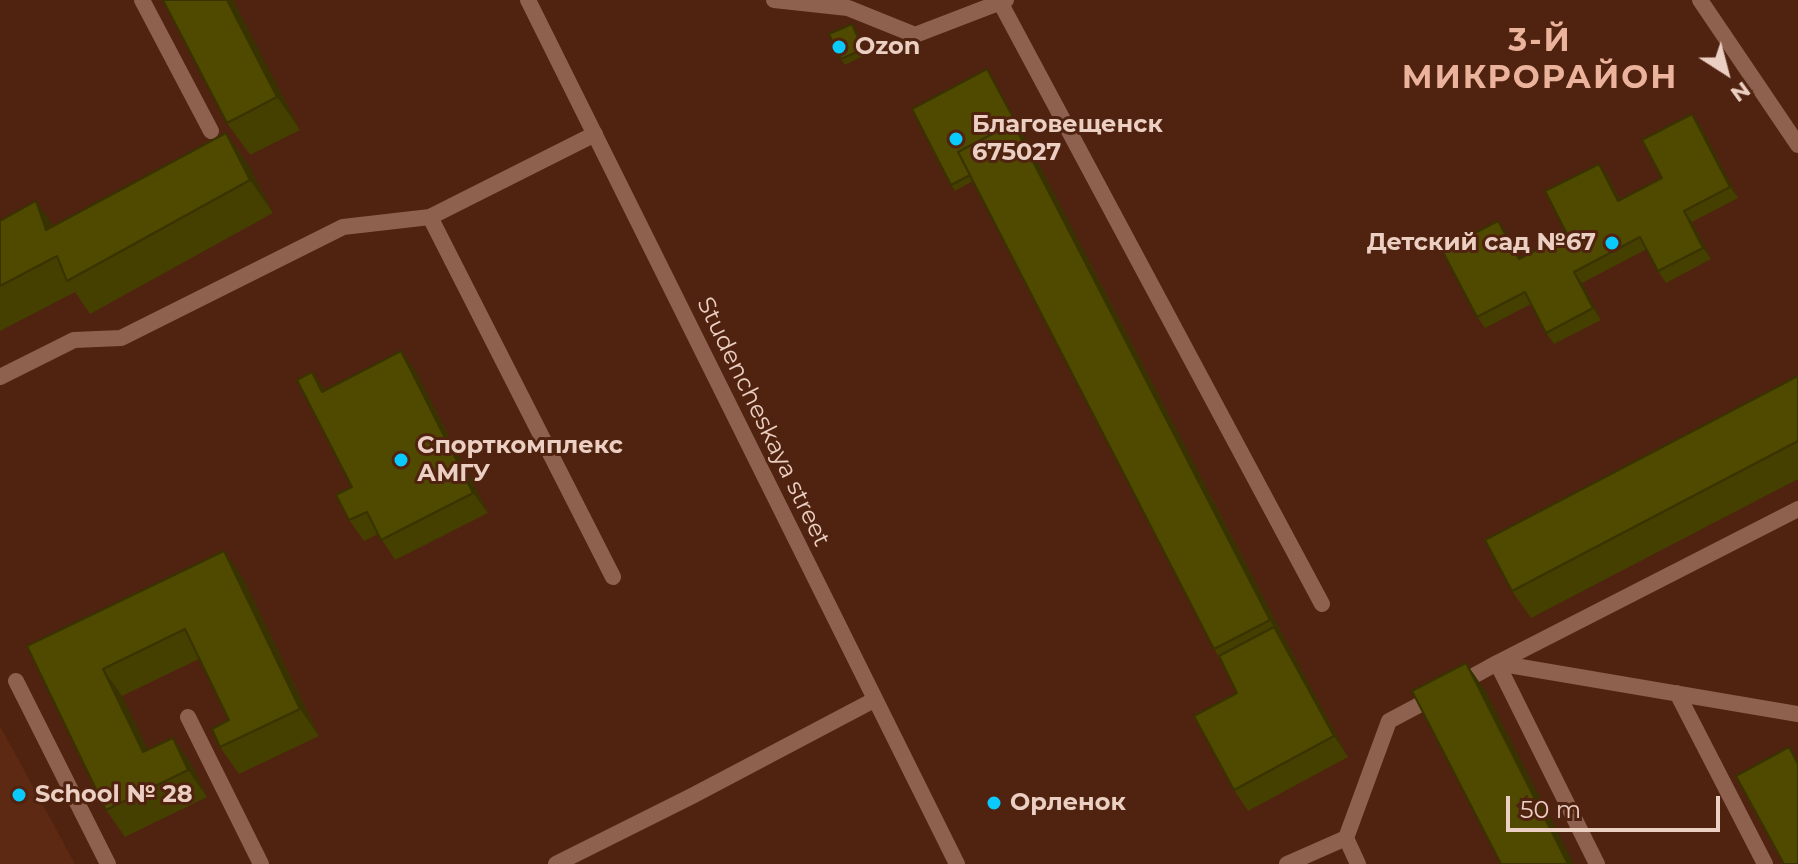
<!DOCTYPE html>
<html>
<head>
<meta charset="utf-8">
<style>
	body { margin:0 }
	#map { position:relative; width:1798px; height:864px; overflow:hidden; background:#502310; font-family:Montserrat,sans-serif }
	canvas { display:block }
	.north { position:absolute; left:1686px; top:32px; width:80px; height:80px; -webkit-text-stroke:6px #502310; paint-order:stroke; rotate:144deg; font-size:22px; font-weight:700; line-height:32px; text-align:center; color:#eccfc3 }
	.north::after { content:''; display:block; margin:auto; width:28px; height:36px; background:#eccfc3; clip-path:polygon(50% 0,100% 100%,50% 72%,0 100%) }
	.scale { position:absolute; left:1506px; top:796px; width:214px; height:36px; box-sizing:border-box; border:4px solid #eccfc3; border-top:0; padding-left:10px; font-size:24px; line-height:28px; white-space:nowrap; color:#eccfc3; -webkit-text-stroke:6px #502310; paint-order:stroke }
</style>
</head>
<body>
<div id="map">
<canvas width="1798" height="864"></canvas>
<div class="north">N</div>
<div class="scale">50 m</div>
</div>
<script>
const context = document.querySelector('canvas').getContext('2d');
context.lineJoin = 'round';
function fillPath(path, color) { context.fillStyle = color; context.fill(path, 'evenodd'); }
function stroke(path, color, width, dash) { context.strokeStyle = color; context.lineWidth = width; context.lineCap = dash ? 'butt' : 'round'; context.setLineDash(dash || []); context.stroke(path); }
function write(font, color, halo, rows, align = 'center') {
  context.font = font + ' Montserrat,sans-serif'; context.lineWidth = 6; context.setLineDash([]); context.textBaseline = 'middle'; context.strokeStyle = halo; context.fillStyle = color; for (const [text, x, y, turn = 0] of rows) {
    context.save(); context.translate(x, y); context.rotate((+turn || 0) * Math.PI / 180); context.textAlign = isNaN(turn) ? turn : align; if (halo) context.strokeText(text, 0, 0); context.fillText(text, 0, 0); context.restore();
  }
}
fillPath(new Path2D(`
	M0,726L75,864H0Z`), '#5d2912');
stroke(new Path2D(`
	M142,0L211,131
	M774,0L848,8L915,35L1006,0
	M1700,0L1798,145
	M1000,2L1322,604
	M430,217L613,577
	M0,377L74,340L121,338L343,227L430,217L595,134
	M16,681L108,864
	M1457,685L1497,663L1798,714
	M1677,693L1765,864
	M188,717L261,864
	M1346,838L1358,864
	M556,864L692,796L874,700
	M1287,864L1346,838L1389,721L1436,696
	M1597,864L1497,663L1798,509`), '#8e614f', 16);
stroke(new Path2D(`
	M528,0L957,864`), '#8e614f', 16);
fillPath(new Path2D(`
	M233,0L300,130L250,155L227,123Z
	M856,30L867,54L845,65L841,59Z
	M987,69L1032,151L1289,647L1348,757L1248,811L1234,790L1237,693L973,181L955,191L951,185Z
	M1700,125L1738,198L1692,222L1711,259L1666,283L1658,271L1647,249L1582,283L1601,320L1554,344L1546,333L1531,304L1485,328L1477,317L1506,232L1520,259L1567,234L1607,175L1620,200L1662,178Z
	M226,133L249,166L273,213L90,314L75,292L0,331V221L53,226Z
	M312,372L325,390L416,372L488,513L395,560L378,534L364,541L349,520L352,487Z
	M1798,376V479L1531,618L1512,591Z
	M243,578L319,736L239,774L220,747L229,720L199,659L122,696L148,750L173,738L192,765L207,797L125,837L106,810L27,646Z`), '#453f00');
fillPath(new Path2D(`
	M227,0H233L300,130L277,97Z
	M987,69L1032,151L1289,647L1348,757L1334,736L1270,620L1013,123Z
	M1692,114L1700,125L1738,198L1730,187Z
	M226,133L249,166L273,213L250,180Z
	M1599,164L1607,175L1626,213L1618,201Z
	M36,201L59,234L46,230Z
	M1684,211L1692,222L1711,259L1703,248Z
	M1498,221L1506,232L1527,271L1519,259Z
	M1574,272L1582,283L1601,320L1593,308Z
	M401,351L416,372L488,513L473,493Z
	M312,372L327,393L322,392Z
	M224,551L243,578L319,736L300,709Z
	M1466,663L1485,690L1574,864H1568Z
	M103,669L122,696L162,779L143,752Z
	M173,738L192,765L207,797L188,770Z`), '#383300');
const building = new Path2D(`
	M163,0H227L277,97L227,123Z
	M852,24L863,49L841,59L829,34Z
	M987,69L1028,145L1013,123L958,152L970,175L951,185L912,109Z
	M1692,114L1730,187L1684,211L1703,248L1658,271L1640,237L1574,272L1593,308L1546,333L1525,292L1477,317L1442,250L1498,221L1519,259L1567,234L1545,191L1599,164L1618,201L1662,178L1642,140Z
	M1013,123L1270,620L1214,649L958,152Z
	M226,133L250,180L67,281L57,256L0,286V221L36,201L46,230Z
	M401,351L473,493L381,540L367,512L349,520L336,495L352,487L297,380L312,372L322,392Z
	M1798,376V441L1512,591L1485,540Z
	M224,551L300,709L220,747L212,729L229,720L185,629L103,669L143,752L173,738L188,770L106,810L27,646Z
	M1274,627L1334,736L1234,790L1194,716L1237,693L1219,656Z
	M1466,663L1568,864H1501L1412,691Z
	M1789,747L1798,764V864H1784L1736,776Z`);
fillPath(building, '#504900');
stroke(building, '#383300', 2);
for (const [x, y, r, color] of [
	[839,47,8,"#09cafa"],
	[956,139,8,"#09cafa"],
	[1612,243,8,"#09cafa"],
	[401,460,8,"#09cafa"],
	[19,795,8,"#09cafa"],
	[994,803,8,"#09cafa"]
]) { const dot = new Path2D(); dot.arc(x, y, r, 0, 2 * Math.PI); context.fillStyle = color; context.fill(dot); stroke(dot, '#502310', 3); }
write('bold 24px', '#eccfc3', '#502310', [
	["Ozon",855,47],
	["Благовещенск",972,125],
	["675027",972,153],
	["Детский сад №67",1596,243,"right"],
	["Спорткомплекс",417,446],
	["АМГУ",417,474],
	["School № 28",35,795],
	["Орленок",1010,803]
], 'left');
write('24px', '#eccfc3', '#502310', [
	["Studencheskaya street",763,422,64]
]);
context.letterSpacing = '2px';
write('bold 32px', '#ebb29c', '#502310', [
	["3-Й",1540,42],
	["МИКРОРАЙОН",1540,79]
]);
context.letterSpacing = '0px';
</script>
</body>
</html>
